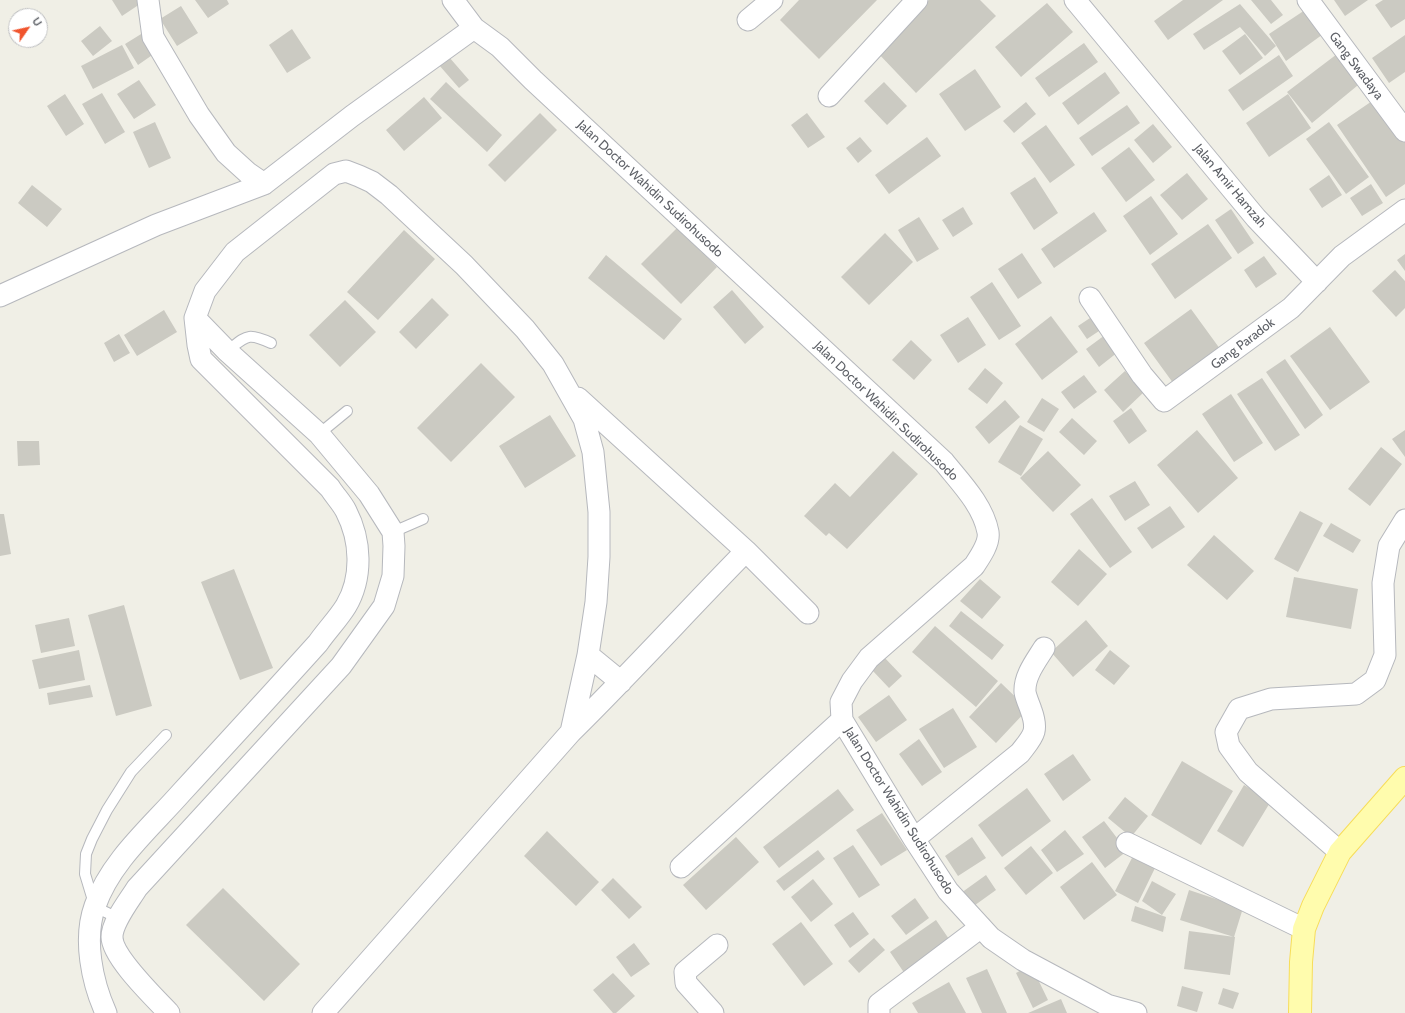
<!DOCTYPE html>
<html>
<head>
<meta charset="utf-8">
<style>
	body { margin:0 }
	#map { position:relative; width:1405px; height:1013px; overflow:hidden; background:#f0efe6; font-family:Cabin,sans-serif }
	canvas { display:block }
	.north { position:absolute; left:8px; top:8px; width:40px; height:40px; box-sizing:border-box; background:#fff; border:1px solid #bfc0c2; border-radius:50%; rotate:56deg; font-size:11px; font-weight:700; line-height:16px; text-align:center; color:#5e6167 }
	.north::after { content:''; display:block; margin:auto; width:14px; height:18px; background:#f0542d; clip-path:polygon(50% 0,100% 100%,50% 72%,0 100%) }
</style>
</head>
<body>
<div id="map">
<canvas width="1405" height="1013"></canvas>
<div class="north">U</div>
</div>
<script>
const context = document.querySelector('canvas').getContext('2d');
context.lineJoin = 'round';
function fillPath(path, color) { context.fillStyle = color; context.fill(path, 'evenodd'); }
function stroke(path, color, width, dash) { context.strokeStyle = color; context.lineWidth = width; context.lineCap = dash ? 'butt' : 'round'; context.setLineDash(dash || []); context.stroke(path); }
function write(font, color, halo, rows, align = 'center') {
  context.font = font + ' Cabin,sans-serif'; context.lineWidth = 3.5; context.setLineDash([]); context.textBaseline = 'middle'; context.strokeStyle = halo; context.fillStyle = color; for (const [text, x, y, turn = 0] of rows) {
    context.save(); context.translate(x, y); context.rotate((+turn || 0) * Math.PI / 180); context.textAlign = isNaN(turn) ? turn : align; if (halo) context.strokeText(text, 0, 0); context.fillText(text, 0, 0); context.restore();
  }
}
fillPath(new Path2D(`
	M112,0H146L122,16Z
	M195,0H227L229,4L208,18Z
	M799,0H877L819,59L780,20Z
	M929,0H980L996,16L916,93L876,51Z
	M1183,0H1223L1168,40L1154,21Z
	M1251,0H1271L1283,15L1271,24Z
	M1334,0H1368L1345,16Z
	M1383,0H1405V19L1391,28L1375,5Z
	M1047,3L1073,32L1021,77L995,47Z
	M1240,4L1276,46L1265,56L1240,27L1204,50L1193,34Z
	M181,6L198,33L177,46L160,19Z
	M1308,8L1326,32L1286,61L1269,34Z
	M100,26L112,41L93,56L81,41Z
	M292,29L311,58L287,73L269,45Z
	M146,31L158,51L138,65L125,44Z
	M1245,34L1263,58L1240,75L1222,51Z
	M1405,35V72L1389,83L1372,58Z
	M1084,43L1098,62L1049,97L1035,78Z
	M122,45L134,68L93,89L81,66Z
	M1341,51L1363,81L1312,123L1287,92Z
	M1279,55L1293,76L1243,111L1228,90Z
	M449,57L469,80L459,88L439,65Z
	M975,69L1001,107L965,131L939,94Z
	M1105,72L1120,93L1078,125L1062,103Z
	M139,80L156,105L134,119L117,94Z
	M446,82L502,135L487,152L430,99Z
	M884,82L907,106L887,125L864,101Z
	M102,93L125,132L105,144L82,104Z
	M65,94L84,124L66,136L47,106Z
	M1288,94L1311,128L1269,157L1246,123Z
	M424,97L442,118L404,151L386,130Z
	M1378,97L1405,138V184L1386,197L1337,125Z
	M1026,102L1036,114L1014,133L1003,121Z
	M1127,105L1140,123L1092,156L1079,138Z
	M540,113L557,130L505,182L488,165Z
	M807,113L825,137L808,148L791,125Z
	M155,122L171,158L149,168L133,132Z
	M1329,122L1369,177L1346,194L1306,139Z
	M1153,124L1172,147L1153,163L1134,140Z
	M1046,125L1075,165L1050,183L1021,143Z
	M860,137L872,151L858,163L846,148Z
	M927,137L941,156L889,194L875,175Z
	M1129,147L1155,180L1126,202L1101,168Z
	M1187,173L1208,199L1182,220L1160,195Z
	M1329,175L1342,195L1322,208L1309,189Z
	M1035,177L1058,213L1034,230L1010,193Z
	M1371,184L1383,203L1362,216L1350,198Z
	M32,185L62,209L47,227L18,203Z
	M1151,196L1178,234L1150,255L1123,216Z
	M963,207L973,224L953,237L942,220Z
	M1231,209L1254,243L1238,254L1215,220Z
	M1094,212L1107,231L1054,268L1041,249Z
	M919,217L939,249L917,262L898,230Z
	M1208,224L1232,258L1175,299L1151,264Z
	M677,228L717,267L681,304L641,264Z
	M404,230L435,259L378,320L347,292Z
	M885,233L913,262L869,305L841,277Z
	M1022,253L1042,283L1018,299L998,269Z
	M1405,254V271L1397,260Z
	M606,255L682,319L664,340L588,278Z
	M1264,256L1277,274L1256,288L1244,270Z
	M1395,270L1405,281V308L1396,317L1372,291Z
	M992,282L1021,326L999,340L970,297Z
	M732,290L764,327L745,344L713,307Z
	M432,298L449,315L416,349L399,332Z
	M345,300L376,332L340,367L309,335Z
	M1191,309L1223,353L1176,387L1144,343Z
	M164,310L177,332L137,356L124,335Z
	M1099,312L1108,325L1087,339L1078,326Z
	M1051,316L1078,352L1042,380L1015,344Z
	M968,317L986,345L958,363L940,335Z
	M1330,327L1370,382L1330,410L1290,356Z
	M119,334L130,353L114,362L104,343Z
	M1105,335L1118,352L1099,367L1086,349Z
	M911,340L932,360L914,380L892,360Z
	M1285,359L1323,415L1305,429L1266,372Z
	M481,363L515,397L451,462L417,428Z
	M985,368L1003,383L987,404L968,389Z
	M1125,371L1144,392L1123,412L1104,390Z
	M1084,375L1097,392L1074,409L1061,392Z
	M1262,378L1300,435L1275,451L1237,394Z
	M1231,394L1263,443L1234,462L1202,414Z
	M1042,398L1059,409L1044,432L1027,422Z
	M1005,400L1020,417L989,444L975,427Z
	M1131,408L1147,431L1129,444L1113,421Z
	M550,415L576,456L525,488L499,446Z
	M1072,418L1097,441L1084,455L1059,432Z
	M1020,425L1043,439L1021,476L998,462Z
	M1197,430L1238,478L1198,513L1157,465Z
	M1405,430V457L1392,439Z
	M17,441H39L40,465L18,466Z
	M1381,447L1402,464L1370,506L1348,489Z
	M893,451L918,474L847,549L829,533L826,536L804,516L835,483L850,497Z
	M1048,451L1081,485L1053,512L1020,478Z
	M1135,481L1150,505L1125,521L1109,496Z
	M1092,498L1132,552L1110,568L1070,514Z
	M1170,506L1185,527L1152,549L1137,528Z
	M1300,511L1323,523L1298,572L1274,559Z
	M0,514H4L11,554L0,556Z
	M1331,523L1361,540L1353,553L1323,536Z
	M1214,535L1254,571L1227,600L1187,565Z
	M1079,549L1107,574L1078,606L1051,582Z
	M234,569L273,668L240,680L201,582Z
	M1294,577L1358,589L1351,629L1286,617Z
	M980,579L1001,597L982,619L960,601Z
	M124,605L152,706L116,716L88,615Z
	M961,611L1004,645L992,660L949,626Z
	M69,618L75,646L41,653L35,625Z
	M1086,620L1108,646L1073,677L1051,652Z
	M935,626L998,681L976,707L912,652Z
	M79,650L85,680L39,689L32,660Z
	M1110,650L1130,666L1114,685L1095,670Z
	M884,657L902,676L889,688L872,670Z
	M1001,683L1028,709L996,743L969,717Z
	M90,685L93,697L49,705L47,693Z
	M889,695L907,720L876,742L858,717Z
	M953,708L977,747L944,768L919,729Z
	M919,739L942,772L922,786L899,754Z
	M1073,754L1091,780L1063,801L1044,774Z
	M1182,761L1233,791L1201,845L1151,815Z
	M1244,785L1271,801L1243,847L1217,831Z
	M1027,788L1051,821L1002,857L978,825Z
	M838,789L854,810L779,868L763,847Z
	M1125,797L1148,816L1131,837L1108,818Z
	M882,813L907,850L881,866L856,830Z
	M1104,821L1127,851L1105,868L1082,837Z
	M1065,830L1084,854L1057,872L1041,850Z
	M547,831L599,882L576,906L524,856Z
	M736,837L759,862L706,910L683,885Z
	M972,837L986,858L958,876L945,856Z
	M853,845L880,885L859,898L833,858Z
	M1031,846L1053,873L1026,895L1004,868Z
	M818,850L825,859L784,891L776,881Z
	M1133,856L1155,868L1138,903L1115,891Z
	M1092,862L1117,895L1084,920L1060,887Z
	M986,875L996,890L971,908L961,893Z
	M613,878L642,907L629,919L601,890Z
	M813,879L833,904L811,922L791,897Z
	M1152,881L1176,894L1162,915L1142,901Z
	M223,888L300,964L264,1001L186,925Z
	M1189,890L1243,908L1234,937L1180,920Z
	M915,898L929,918L906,935L891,916Z
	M1135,906L1166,917L1163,932L1131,921Z
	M853,912L869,934L850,948L834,925Z
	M936,920L951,942L905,974L890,952Z
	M801,922L833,964L804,986L772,944Z
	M1189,931L1235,937L1230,975L1184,969Z
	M874,938L885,950L859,973L848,961Z
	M634,943L650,964L631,977L616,957Z
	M1031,965L1048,1000L1033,1008L1016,973Z
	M987,969L1007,1013H982L966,978Z
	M613,973L635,996L616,1013H613L593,990Z
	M949,982L966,1013H918L912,1003Z
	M1182,986L1203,992L1197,1012L1177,1006Z
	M1223,988L1239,993L1233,1009L1218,1004Z
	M1061,999L1067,1013H1028Z`), '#cbcac2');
const service = new Path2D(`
	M227,351C247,336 247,332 271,343
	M319,434L347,411
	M393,532L423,519
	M118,918L95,907L85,874L86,854L92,839L107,810L131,772L166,735`);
const minor = new Path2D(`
	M148,0L153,37L199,115L226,153L248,173L264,184
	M453,0L474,28L500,47L533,80L944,462C960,482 983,505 988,532C990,543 980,557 974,566L869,658L852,681L841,702L842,720L914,839L948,891L991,938L1023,960L1107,1005L1136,1013
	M1075,0L1256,218L1317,282
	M1308,0L1405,131
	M748,20L772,0
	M829,96L917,0
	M0,296L156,225L264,184L352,116L474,28
	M1090,298L1142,375L1164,401L1291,308L1342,256L1405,210
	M578,398L746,551L808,613
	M588,655L621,682
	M571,732C631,673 687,611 746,551
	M914,839L1020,753C1033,736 1039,732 1031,710C1029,704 1026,698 1025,692C1024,676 1036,661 1044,648
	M1127,843L1304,929
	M1340,852L1248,772L1229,746L1226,732L1239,709L1271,699L1356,694L1375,680L1385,655L1383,583L1389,546L1405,520
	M681,867L842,720
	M106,1013C92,982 83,939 95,906C110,862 151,827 181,793C227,743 273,693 318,643C327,630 338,619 346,606C363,577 361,540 346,511C342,503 335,496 330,488L201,359L198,345L195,318L205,291L235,252L334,174L346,171L359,176L372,182L389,195L464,265L525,329L553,364L584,419L593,452L599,512V557L596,602L588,655L571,732L323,1013
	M169,1013C155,998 112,957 112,937C112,922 129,901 137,888L341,666L384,606L393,576L394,546L393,532L369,494L319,434L227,351L195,318
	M713,1013L686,983L685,972L717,945
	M879,1013V1004L981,927`);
const primary = new Path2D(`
	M1300,1013L1301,962L1304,929L1313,906L1340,852L1405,778`);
stroke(service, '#b6b8bd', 12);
stroke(minor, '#b6b8bd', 23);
stroke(primary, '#f7dd59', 24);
stroke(service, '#fff', 10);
stroke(minor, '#fff', 21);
stroke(primary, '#fffcad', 22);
write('13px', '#5e6167', '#fff', [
	["Gang Swadaya",1356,66,53],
	["Jalan Amir Hamzah",1230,186,50],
	["Jalan Doctor Wahidin Sudirohusodo",650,189,43],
	["Gang Paradok",1243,344,-37],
	["Jalan Doctor Wahidin Sudirohusodo",886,411,44],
	["Jalan Doctor Wahidin Sudirohusodo",899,811,58]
]);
</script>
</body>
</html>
